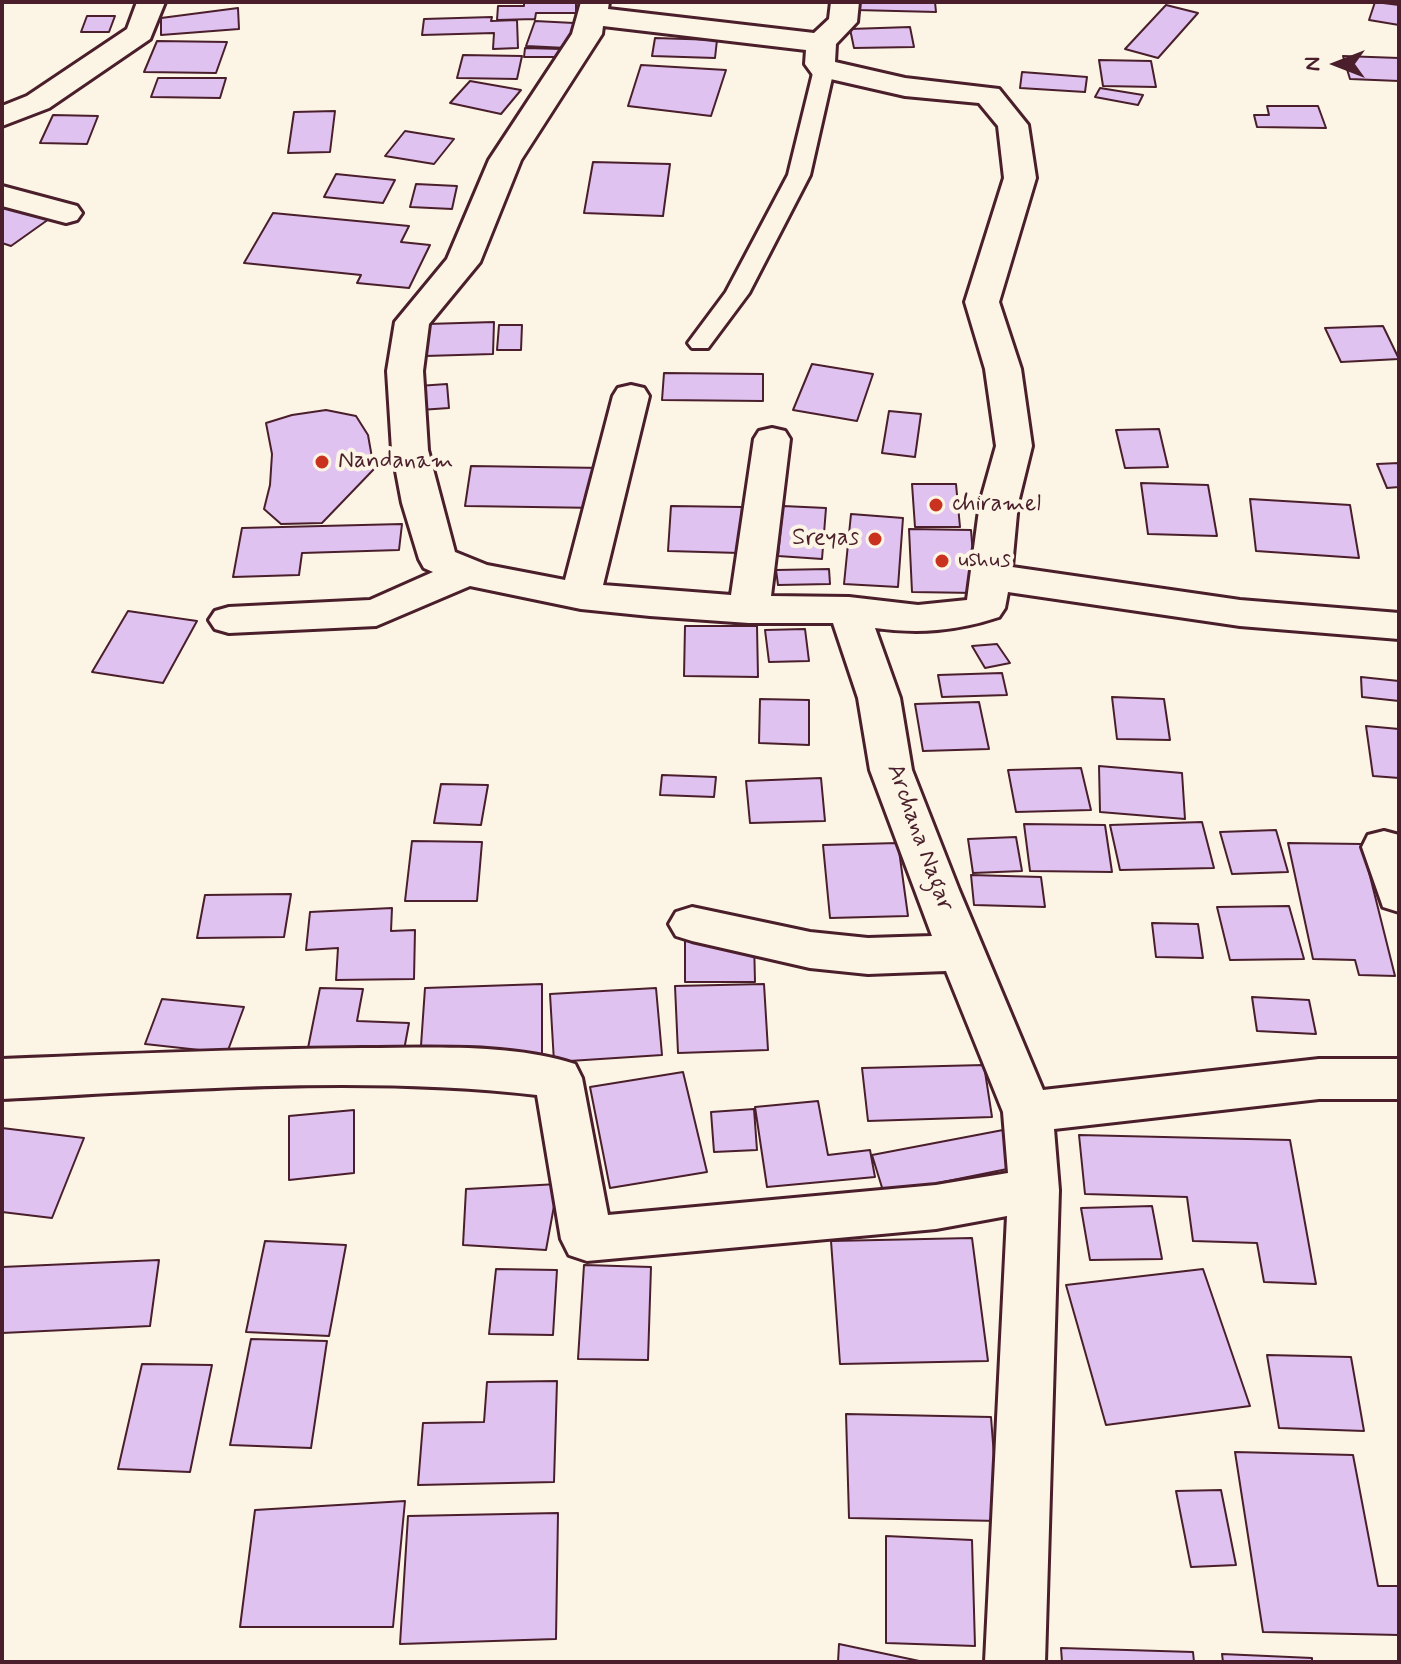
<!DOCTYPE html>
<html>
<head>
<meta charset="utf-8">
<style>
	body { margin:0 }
	#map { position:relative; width:1401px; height:1664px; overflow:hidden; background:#fcf5e5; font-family:Mynerve,sans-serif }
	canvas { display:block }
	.frame { position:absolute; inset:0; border:4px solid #4a1f2b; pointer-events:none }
	.north { position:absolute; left:1297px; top:24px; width:80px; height:80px; -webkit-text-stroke:6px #fcf5e5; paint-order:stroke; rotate:270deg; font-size:22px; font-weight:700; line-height:32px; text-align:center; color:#4a1f2b }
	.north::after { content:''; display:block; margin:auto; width:28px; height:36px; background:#4a1f2b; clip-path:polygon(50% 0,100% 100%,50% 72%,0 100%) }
</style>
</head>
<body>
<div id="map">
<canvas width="1401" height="1664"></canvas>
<div class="frame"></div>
<div class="north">N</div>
</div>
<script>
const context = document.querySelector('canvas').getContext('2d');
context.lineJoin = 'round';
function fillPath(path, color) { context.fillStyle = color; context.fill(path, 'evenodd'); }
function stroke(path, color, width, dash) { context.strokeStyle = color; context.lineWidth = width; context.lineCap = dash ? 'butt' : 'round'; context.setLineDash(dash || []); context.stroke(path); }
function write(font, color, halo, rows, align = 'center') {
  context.font = font + ' Mynerve,sans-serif'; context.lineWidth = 8; context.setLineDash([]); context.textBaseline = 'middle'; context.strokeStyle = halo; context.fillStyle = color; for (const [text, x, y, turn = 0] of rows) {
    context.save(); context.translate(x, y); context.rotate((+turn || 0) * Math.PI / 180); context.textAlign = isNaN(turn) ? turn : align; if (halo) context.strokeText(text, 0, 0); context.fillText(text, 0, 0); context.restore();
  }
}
const building = new Path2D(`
	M524,2H576V13H536L535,19L497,20L498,6H524Z
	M856,2H935L936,12L856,10Z
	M1375,2L1399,5V25L1369,20Z
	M1166,5L1198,13L1158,58L1125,49Z
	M238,8L239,29L161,35V18Z
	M87,16H115L109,32H81Z
	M492,17L491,21L517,20L518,48L493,49L494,33L422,35L424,19Z
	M535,21L574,23L566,48L526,46Z
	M910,27L914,47L854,48L850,29Z
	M655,38L717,40L715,58L652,56Z
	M157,41L227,42L216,73L144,72Z
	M525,48L562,49L560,57H524Z
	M463,55L522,56L517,79L457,78Z
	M1343,56L1399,58V81L1350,79Z
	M1099,60L1151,61L1156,87L1103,86Z
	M641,65L726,70L711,116L628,106Z
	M1022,72L1087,77L1085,92L1020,88Z
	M158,78H226L220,98L151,97Z
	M470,81L521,90L501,114L450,103Z
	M1100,88L1143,95L1138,105L1095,97Z
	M1267,106H1318L1326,128L1257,127L1254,115H1269Z
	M335,111L330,152L288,153L294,112Z
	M53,115L98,116L87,144L40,143Z
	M405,131L454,139L434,164L385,156Z
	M593,162L670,164L663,216L584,213Z
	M336,174L395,180L383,203L324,197Z
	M416,184L457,186L452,209L410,207Z
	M2,202L49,219L11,246L2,243Z
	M273,213L409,226L401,242L430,245L409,288L357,283L361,275L244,263Z
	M494,322L493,354L425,356L427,324Z
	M499,325H522L521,350H497Z
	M1383,326L1399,359L1341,362L1325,328Z
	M812,364L873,374L857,421L793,410Z
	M664,373L763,374V401L662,400Z
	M447,384L449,408L420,410L418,386Z
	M326,410L356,416L368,435L374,469L322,523L281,524L264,509L270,485L272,454L266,423L292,415Z
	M889,411L921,414L915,457L882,453Z
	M1159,429L1168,467L1125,468L1116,430Z
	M1399,463V487L1387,488L1377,464Z
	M471,466L604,468L600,508L465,506Z
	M1141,483L1208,485L1217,536L1148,534Z
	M912,484H956L960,527H915Z
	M1250,499L1350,505L1359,558L1256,551Z
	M671,506L742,507L740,553L668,551Z
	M783,506L826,508L822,559L778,556Z
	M851,514L903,518L898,587L844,584Z
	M402,524L399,550L302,553L299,575L233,577L242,528Z
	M909,529L971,530L976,593L912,592Z
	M829,569L830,584L778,585L776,570Z
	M128,611L197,621L163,683L92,672Z
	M685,626H757L758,677L684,676Z
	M805,629L809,661L769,662L765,630Z
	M997,644L1010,663L985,668L972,646Z
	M1002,673L1007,695L942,697L938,675Z
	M1361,677L1399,681V701L1362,697Z
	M1112,697L1164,699L1170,740L1117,739Z
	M760,699L809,700V745L759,743Z
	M979,702L989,749L923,751L915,704Z
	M1366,726L1399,729V778L1373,776Z
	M1099,766L1182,773L1185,819L1100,812Z
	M1081,768L1091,810L1016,812L1008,770Z
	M662,775L716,777L714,797L660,795Z
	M821,778L825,821L750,823L746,781Z
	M441,784L488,785L481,825L434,823Z
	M1202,822L1214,868L1120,870L1110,825Z
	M1024,824L1105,825L1112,872L1030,871Z
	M1276,830L1288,872L1232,874L1220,832Z
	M1016,837L1022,871L973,873L968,839Z
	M412,841L482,842L477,901H405Z
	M898,843L908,916L830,918L823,845Z
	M1288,843L1362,844L1395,976L1359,975L1355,960L1313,959Z
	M971,875L1041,877L1045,907L974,905Z
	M291,894L284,937L197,938L205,895Z
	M1289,906L1304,959L1230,960L1217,907Z
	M392,908L391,931L415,930L414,979L336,980L338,948L306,950L310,912Z
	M1152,923L1198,924L1203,958L1156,957Z
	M685,940H754L755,982H685Z
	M542,984V1056L420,1060L425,988Z
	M764,984L768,1050L678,1053L675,986Z
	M320,988L363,989L357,1021L409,1023L402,1061L306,1058Z
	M656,988L662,1055L554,1062L550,994Z
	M1252,997L1309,1000L1316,1034L1257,1031Z
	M162,999L244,1007L227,1053L145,1044Z
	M984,1065L992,1117L868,1121L862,1068Z
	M683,1072L707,1172L610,1188L590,1087Z
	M818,1101L828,1155L870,1150L875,1177L767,1187L755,1107Z
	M754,1109L757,1150L714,1152L711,1112Z
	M354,1110V1173L289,1180V1116Z
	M2,1128L84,1138L52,1218L2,1212Z
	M1003,1130L1017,1167L884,1194L872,1155Z
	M1079,1135L1290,1140L1316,1284L1264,1282L1257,1243L1193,1241L1187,1197L1085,1194Z
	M558,1184L546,1250L463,1245L466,1189Z
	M1152,1206L1162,1259L1090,1260L1081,1208Z
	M972,1238L988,1361L840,1364L831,1241Z
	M265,1241L346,1245L329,1336L246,1332Z
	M159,1260L150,1326L2,1333V1267Z
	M584,1265L651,1267L648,1360L578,1359Z
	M496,1269L557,1270L553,1335L489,1334Z
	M1203,1269L1250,1406L1106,1425L1066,1285Z
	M251,1339L327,1341L311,1448L230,1445Z
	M1267,1355L1351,1357L1364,1431L1279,1428Z
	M142,1364L212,1365L190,1472L118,1469Z
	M557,1381L554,1482L418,1485L423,1423L484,1422L487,1382Z
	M846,1414L991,1417L999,1521L849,1518Z
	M1235,1452L1353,1455L1378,1586H1399V1635L1263,1632Z
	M1221,1490L1236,1565L1191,1567L1176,1491Z
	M405,1501L393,1627H240L255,1510Z
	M558,1513L556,1639L400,1644L408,1516Z
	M886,1536L972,1540L975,1646L886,1643Z
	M839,1644L924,1662H838Z
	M1061,1648L1193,1652L1194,1662H1062Z
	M1222,1654L1312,1658V1662H1223Z`);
fillPath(building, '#dfc2f0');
stroke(building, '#4a1f2b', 2);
const lane = new Path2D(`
	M824,63L834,69L810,175L749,293L708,348H692L688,343L726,292L788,175L814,69Z`);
const street = new Path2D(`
	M137,2H165L150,39L49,108L2,126V106L27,96L127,29Z
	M581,2H609L608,9L814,33L829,19L831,2H859L857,22L836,44L835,62L905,78L999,89L1028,125L1036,178L999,302L1021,369L1032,446L1018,503L1012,567L1240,600L1399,613V639L1240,626L1008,592L1005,608L999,617C957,631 919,634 875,628L900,698L912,770L959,890L1043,1090L1319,1059H1399V1099H1319L1054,1129L1059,1190L1045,1662H985L1007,1216L936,1229L587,1261L569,1255L561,1239L537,1095C360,1075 179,1090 2,1099V1059C122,1054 242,1049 363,1048C430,1048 511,1043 575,1064L582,1078L608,1215L936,1185L1008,1173L1003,1112L946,971L868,974L810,968L692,941L676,936L669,924L676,912L692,907L810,932L868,938L932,936L870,770L858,698L833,623H749L650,616L581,609L470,586L376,626L229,633L215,629L209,620L215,611L229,607L370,600L433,572L424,568L419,559L402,503L392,450L387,371L395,322L447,259L489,160L572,34ZM603,26L806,50L805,64L813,75L905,96L979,103L998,126L1004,178L965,302L985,369L996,446L980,503L967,600L918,605L849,597L771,596L790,439L785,431L772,428L759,431L754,439L731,595L603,585L649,396L644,388L631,385L618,388L613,396L565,580L487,565L455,552L428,450L423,371L429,324L480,262L521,160L602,34Z
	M2,186L77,206L82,213L77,220L66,223L2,206Z
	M1384,831L1399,835V912L1383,907L1362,847L1368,835Z`);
stroke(lane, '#4a1f2b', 6);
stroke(street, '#4a1f2b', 6);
fillPath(lane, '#fcf5e5');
fillPath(street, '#fcf5e5');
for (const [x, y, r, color] of [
	[322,462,8,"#c8321e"],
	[936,505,8,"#c8321e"],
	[875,539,8,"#c8321e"],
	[942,561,8,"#c8321e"]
]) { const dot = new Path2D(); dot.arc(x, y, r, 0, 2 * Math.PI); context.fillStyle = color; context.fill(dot); stroke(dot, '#fcf5e5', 3); }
write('24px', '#4a1f2b', '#fcf5e5', [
	["Nandanam",338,462],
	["chiramel",952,505],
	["Sreyas",859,539,"right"],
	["ushus",958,561]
], 'left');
write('24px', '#4a1f2b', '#fcf5e5', [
	["Archana Nagar",919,838,70]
]);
</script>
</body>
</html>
